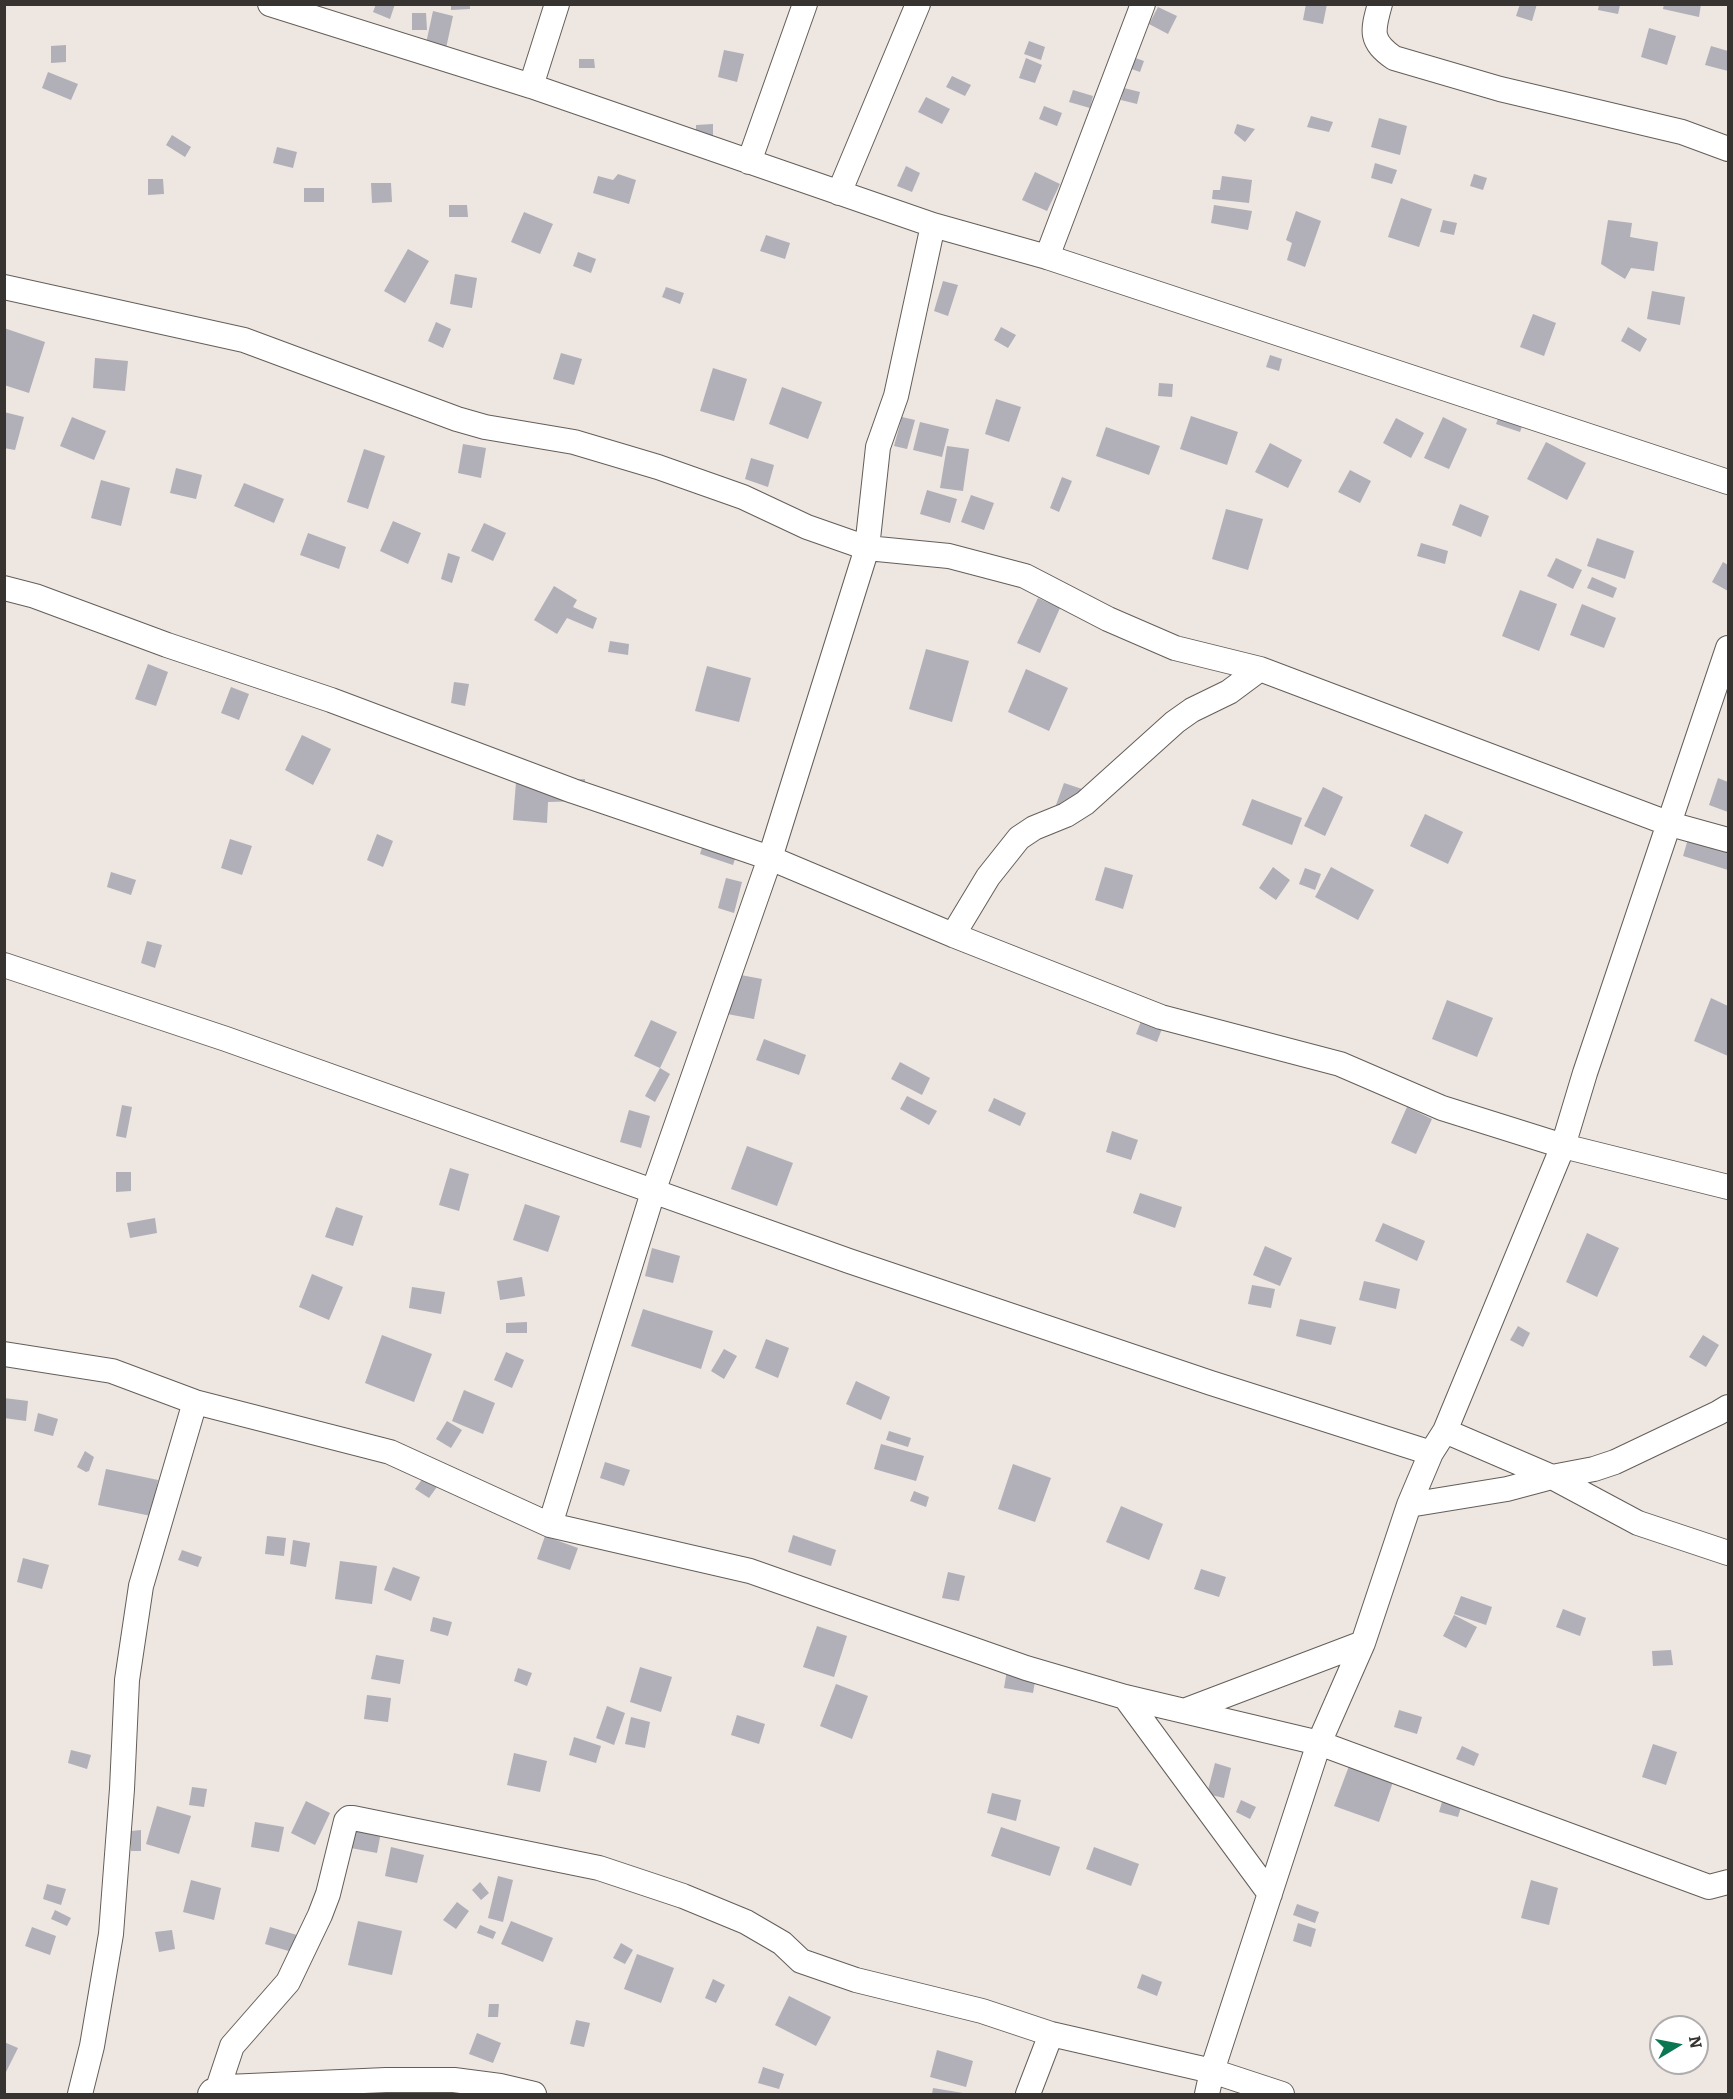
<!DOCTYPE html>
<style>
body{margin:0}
#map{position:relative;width:1733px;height:2099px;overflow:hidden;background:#eee6e1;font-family:Bitter,serif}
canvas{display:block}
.frame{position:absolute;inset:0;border:6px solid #363331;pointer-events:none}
.north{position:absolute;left:1649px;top:2015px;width:60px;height:60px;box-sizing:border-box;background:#fff;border:2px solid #afadad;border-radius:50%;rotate:80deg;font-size:16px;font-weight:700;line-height:24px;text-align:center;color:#363331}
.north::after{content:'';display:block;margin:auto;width:21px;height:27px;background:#0a7752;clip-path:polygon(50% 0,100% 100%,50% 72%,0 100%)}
</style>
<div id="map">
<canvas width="1733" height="2099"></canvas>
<div class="frame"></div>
<div class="north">N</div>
</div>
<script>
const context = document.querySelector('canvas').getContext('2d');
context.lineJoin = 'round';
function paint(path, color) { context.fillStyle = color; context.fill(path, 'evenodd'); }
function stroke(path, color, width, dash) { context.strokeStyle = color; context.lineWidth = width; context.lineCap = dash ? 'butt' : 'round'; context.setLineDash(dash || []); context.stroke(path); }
paint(new Path2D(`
 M376,4H395L390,19L373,12Z
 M451,4H470V9L451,10Z
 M1306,4H1327L1323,24L1303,20Z
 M1520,4H1537L1532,21L1516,16Z
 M1664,4H1701L1699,17L1663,9Z
 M1599,5H1620L1618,14L1598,10Z
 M1158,7L1177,16L1168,34L1149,24Z
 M433,11L453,16L445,53L425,48Z
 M412,13H426L427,30H412Z
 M1649,28L1676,36L1667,65L1641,57Z
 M1029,41L1045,47L1041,60L1024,54Z
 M66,45V62L51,63V46Z
 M1711,46L1728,51V71L1705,65Z
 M724,50L744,54L737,82L718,77Z
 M1130,56L1144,61L1140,72L1126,67Z
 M1026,58L1042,65L1035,83L1019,78Z
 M579,59H594L595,68H579Z
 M48,72L78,84L71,100L42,88Z
 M952,76L971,85L965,96L946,87Z
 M1124,88L1140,92L1137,104L1121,100Z
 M1073,90L1093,96L1090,108L1069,102Z
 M926,97L950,109L942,124L918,112Z
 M1044,106L1062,113L1057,126L1039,119Z
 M1311,116L1333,122L1329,132L1307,127Z
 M1379,118L1407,126L1400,155L1371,147Z
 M713,124V137H696V125Z
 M1237,124L1255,129L1245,142L1234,133Z
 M172,135L191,147L185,157L166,145Z
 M277,147L297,152L293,168L273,163Z
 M1375,163L1397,170L1392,184L1371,178Z
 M906,166L920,173L912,192L897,186Z
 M1035,172L1060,184L1047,211L1022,200Z
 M618,174L636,180L629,204L593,193L598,176L613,180Z
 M1474,174L1487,178L1483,190L1470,186Z
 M1222,176L1252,180L1249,203L1212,199L1213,190H1220Z
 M148,179H163L164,194L148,195Z
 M371,183H391L392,202L372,203Z
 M304,188H324V202H304Z
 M1401,198L1432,209L1419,247L1388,237Z
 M449,205H467L468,217H449Z
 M1214,205L1252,211L1248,230L1211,223Z
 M1296,211L1321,221L1305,267L1287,260L1292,243L1286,240Z
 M524,212L553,224L540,254L511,242Z
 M1443,220L1457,223L1454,235L1440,232Z
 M1608,220L1632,223L1630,237L1658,242L1654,271L1631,268L1625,279L1601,264Z
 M766,235L790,243L785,259L760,251Z
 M408,249L429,261L405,303L384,291Z
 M578,252L596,259L591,273L573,266Z
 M455,274L477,278L472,308L450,304Z
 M943,281L958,285L948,316L934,311Z
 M666,287L684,293L680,304L662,297Z
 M1652,291L1685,297L1680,325L1647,319Z
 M1533,314L1556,323L1544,356L1520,347Z
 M436,322L451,329L443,348L428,341Z
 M1001,327L1016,335L1008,348L994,340Z
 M1628,327L1647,339L1640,352L1621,341Z
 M4,328L45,342L29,393L4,385Z
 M561,353L582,359L574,385L553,379Z
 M1270,355L1282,359L1279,371L1266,367Z
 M95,358L128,361L125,391L93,388Z
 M713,368L747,379L734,421L700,411Z
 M1159,383L1173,384L1172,397L1158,396Z
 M782,387L822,402L808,439L769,424Z
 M996,399L1021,407L1009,442L985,434Z
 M1501,410L1525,418L1520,432L1496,424Z
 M4,412L24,417L15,450L4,448Z
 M1191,416L1238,432L1227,465L1180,449Z
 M72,417L106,431L94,460L60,446Z
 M902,417L915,420L907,449L894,446Z
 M1443,417L1467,429L1449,469L1424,458Z
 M1396,418L1424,433L1411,458L1383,443Z
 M920,422L949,429L942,457L913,450Z
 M1106,427L1160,446L1149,475L1096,456Z
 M1546,442L1586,463L1567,500L1527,479Z
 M1270,443L1302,460L1288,488L1255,472Z
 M463,444L486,448L481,478L458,473Z
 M947,446L969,449L963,491L940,488Z
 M364,449L385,456L368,509L347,502Z
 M751,458L774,465L768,487L745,479Z
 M176,468L202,475L196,499L170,493Z
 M1350,470L1371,481L1360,503L1338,492Z
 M1062,477L1072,481L1059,512L1050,508Z
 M101,480L130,488L121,526L91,518Z
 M244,483L284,499L274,523L234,506Z
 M927,490L957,499L950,523L920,514Z
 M971,495L994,503L984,530L961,522Z
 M1460,504L1489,516L1481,537L1452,525Z
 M1226,509L1263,519L1248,570L1212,559Z
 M393,521L421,533L408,564L380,551Z
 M484,523L506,533L493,561L471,551Z
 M308,533L346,547L339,569L300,555Z
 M1597,538L1634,551L1625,579L1587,566Z
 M1421,543L1448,551L1445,564L1417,556Z
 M448,553L460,557L452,583L441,579Z
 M1556,558L1582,570L1573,589L1547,576Z
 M1723,562L1728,565V591L1712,582Z
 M1592,577L1617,588L1613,598L1587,588Z
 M554,586L577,600L573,607L597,618L593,629L567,618L557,634L534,620Z
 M1520,590L1557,604L1539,651L1502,636Z
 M1038,598L1060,608L1040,653L1017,643Z
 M1582,604L1616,618L1604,648L1570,635Z
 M610,641L629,644L628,655L608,652Z
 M926,649L969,661L952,722L909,709Z
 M148,664L168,672L156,706L135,699Z
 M707,666L751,678L739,722L695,711Z
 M1026,669L1068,688L1049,731L1008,712Z
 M454,682L469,684L465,706L451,703Z
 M231,687L249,694L239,720L221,713Z
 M302,735L331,749L313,785L285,770Z
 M1718,778L1728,782V812L1709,805Z
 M585,779L586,801L548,802L547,823L513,820L516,782Z
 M1064,783L1085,790L1077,812L1056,805Z
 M1323,787L1343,797L1325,836L1304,826Z
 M1252,799L1302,818L1292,845L1242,825Z
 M1425,814L1463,832L1448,864L1410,846Z
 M707,832L740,844L733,865L700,854Z
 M1690,832L1728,844V870L1683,856Z
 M377,834L393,841L383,867L367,860Z
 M230,839L252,846L242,875L221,868Z
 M1105,867L1133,875L1123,909L1095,900Z
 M1273,867L1290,880L1276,900L1259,888Z
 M1331,867L1374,890L1358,920L1315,897Z
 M1305,868L1321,874L1315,890L1299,884Z
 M111,872L136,880L131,895L107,887Z
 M726,878L742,882L734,913L718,908Z
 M147,941L162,945L155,968L141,963Z
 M730,973L762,979L754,1019L722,1013Z
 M1711,998L1728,1006V1056L1694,1041Z
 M1447,1000L1493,1018L1477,1057L1432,1039Z
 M1145,1011L1166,1018L1157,1042L1136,1034Z
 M651,1020L677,1032L660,1068L634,1056Z
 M764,1039L806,1055L799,1075L756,1060Z
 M900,1062L930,1078L922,1095L891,1079Z
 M660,1068L670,1074L655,1102L645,1096Z
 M907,1096L937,1111L929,1125L900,1109Z
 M994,1098L1026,1113L1020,1126L988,1111Z
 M122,1105L132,1107L126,1138L116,1136Z
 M1407,1107L1432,1119L1416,1154L1391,1143Z
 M629,1110L650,1116L641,1148L620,1142Z
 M1112,1131L1138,1140L1131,1160L1106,1152Z
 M747,1146L793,1163L777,1206L731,1189Z
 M450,1168L469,1174L459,1211L439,1205Z
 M116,1172H131V1191L116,1192Z
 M1140,1193L1182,1207L1175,1228L1133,1213Z
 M525,1204L560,1216L548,1252L513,1240Z
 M336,1207L363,1216L353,1246L325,1237Z
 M155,1218L157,1233L130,1238L127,1223Z
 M1383,1223L1425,1241L1417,1261L1375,1241Z
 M1587,1233L1619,1248L1597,1297L1566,1282Z
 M1265,1246L1292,1258L1280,1286L1253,1275Z
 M652,1248L680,1256L673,1283L645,1276Z
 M312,1274L343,1287L329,1320L299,1307Z
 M522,1277L525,1296L500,1300L497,1281Z
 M1364,1281L1400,1289L1396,1309L1359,1300Z
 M1252,1285L1275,1289L1271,1308L1248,1304Z
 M412,1287L445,1292L441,1314L409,1308Z
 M643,1309L713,1331L701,1369L631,1346Z
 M1300,1319L1336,1327L1331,1345L1296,1336Z
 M527,1322V1333H506V1323Z
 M1518,1326L1530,1333L1523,1347L1510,1340Z
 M382,1335L432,1354L414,1402L365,1383Z
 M1703,1335L1719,1345L1706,1367L1689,1357Z
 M766,1339L789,1348L778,1378L755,1368Z
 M724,1349L737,1356L724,1379L711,1371Z
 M506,1352L524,1360L512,1388L494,1380Z
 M856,1381L890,1397L881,1420L846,1404Z
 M464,1390L495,1403L483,1434L452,1421Z
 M4,1398L28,1401L26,1421L4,1418Z
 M38,1413L58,1419L53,1436L34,1431Z
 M447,1421L462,1430L451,1448L436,1439Z
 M889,1431L911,1438L908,1447L886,1440Z
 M881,1444L924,1456L916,1481L874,1469Z
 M85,1451L94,1457L89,1471L86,1472L77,1467Z
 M605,1462L630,1470L624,1486L600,1478Z
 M1013,1464L1051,1478L1035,1522L998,1509Z
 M106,1469L158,1480L151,1516L98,1505Z
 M426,1474L439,1484L429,1498L415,1489Z
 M914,1491L929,1497L926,1507L910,1501Z
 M1121,1506L1163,1524L1149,1560L1106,1542Z
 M793,1535L836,1550L831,1566L788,1552Z
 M267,1536L286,1538L284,1556L265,1554Z
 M545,1536L578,1548L570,1570L537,1559Z
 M293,1540L310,1543L306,1567L290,1564Z
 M182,1550L202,1557L198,1567L178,1560Z
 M23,1558L49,1565L42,1589L17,1582Z
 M340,1561L377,1566L372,1604L335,1599Z
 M393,1567L420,1577L411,1601L384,1590Z
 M1201,1569L1226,1577L1219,1597L1194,1589Z
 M948,1572L965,1576L959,1601L942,1598Z
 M1461,1596L1492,1607L1486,1625L1454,1614Z
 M1563,1609L1586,1618L1580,1636L1556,1627Z
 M1454,1615L1477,1627L1466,1648L1443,1636Z
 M433,1617L452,1622L448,1636L430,1631Z
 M817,1626L847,1636L834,1677L803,1667Z
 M1671,1650L1673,1665L1653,1666L1652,1651Z
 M376,1655L404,1660L400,1684L371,1679Z
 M640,1667L672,1677L661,1712L630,1702Z
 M518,1668L532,1673L527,1686L514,1681Z
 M1007,1670L1036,1676L1033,1693L1004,1688Z
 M836,1684L868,1696L852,1739L820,1726Z
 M367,1695L391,1698L388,1722L364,1719Z
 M607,1706L625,1713L614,1745L596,1738Z
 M1399,1710L1422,1717L1417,1734L1394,1727Z
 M737,1715L765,1724L759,1744L731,1735Z
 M631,1717L650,1722L645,1748L625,1744Z
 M574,1737L601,1746L596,1763L569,1755Z
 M1653,1744L1677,1752L1666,1785L1642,1777Z
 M1462,1746L1479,1754L1474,1766L1456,1759Z
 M71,1750L91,1755L87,1769L68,1763Z
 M514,1753L547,1761L540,1792L507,1785Z
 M1215,1763L1231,1768L1224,1798L1207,1794Z
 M1349,1766L1393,1782L1379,1822L1334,1806Z
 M192,1787L207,1789L204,1807L189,1805Z
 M992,1793L1021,1800L1016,1821L987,1813Z
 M1444,1795L1463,1801L1458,1817L1439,1812Z
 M1241,1800L1256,1807L1250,1819L1236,1812Z
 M306,1801L330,1813L315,1845L291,1833Z
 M157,1806L191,1816L179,1854L146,1844Z
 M255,1822L284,1827L279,1852L251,1847Z
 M356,1822L382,1827L377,1853L351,1848Z
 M1001,1827L1060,1847L1050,1876L991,1856Z
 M141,1830V1851H131V1831Z
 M391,1847L424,1855L417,1883L385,1876Z
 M1094,1847L1139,1864L1131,1886L1086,1869Z
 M498,1876L513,1880L503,1922L488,1918Z
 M191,1880L221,1888L214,1920L183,1912Z
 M1531,1880L1558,1888L1549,1925L1521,1918Z
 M480,1882L489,1893L481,1900L472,1890Z
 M47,1884L66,1889L61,1905L43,1899Z
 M457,1902L469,1911L456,1929L443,1920Z
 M1297,1904L1319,1912L1315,1923L1293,1915Z
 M55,1910L71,1918L67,1926L51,1919Z
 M358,1921L402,1931L392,1975L348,1965Z
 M511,1921L553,1938L543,1962L501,1944Z
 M1298,1923L1316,1929L1311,1947L1293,1941Z
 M480,1925L496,1932L493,1939L477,1933Z
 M32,1927L56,1936L50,1955L25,1946Z
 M270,1927L297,1935L292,1952L265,1944Z
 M172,1930L175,1949L159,1952L155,1932Z
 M621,1943L633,1950L625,1964L613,1958Z
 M637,1954L674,1968L661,2003L624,1989Z
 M1142,1974L1162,1982L1157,1996L1137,1988Z
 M713,1979L725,1985L716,2003L705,1998Z
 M789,1996L831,2017L816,2046L775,2025Z
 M489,2004H499L498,2017H488Z
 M576,2020L590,2023L584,2047L570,2044Z
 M477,2033L501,2043L493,2063L469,2054Z
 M4,2042L18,2048L4,2076Z
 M937,2050L973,2061L966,2087L930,2077Z
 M763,2067L784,2074L779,2089L758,2083Z
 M933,2088L963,2093V2094H932Z`), '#b1afb7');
const street = new Path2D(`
 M270,4L531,86L933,225L1047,257L1728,482
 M1380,4C1372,32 1370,41 1394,58L1500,89L1682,132L1728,149
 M531,86L557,4
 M749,162L805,4
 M839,193L918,4
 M1047,257L1143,4
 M4,287L244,340L457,419L485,427L574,442L658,467L743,497L807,527L867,548L949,556L1025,576L1108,619L1175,648L1260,669L1670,824L1728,840
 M4,588L35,596L167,645L331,700L573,791L770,858L953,935L1161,1017L1340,1064L1442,1108L1563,1146L1728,1187
 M953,935L988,877L1019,838L1034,828L1066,815L1085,803L1175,722L1192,710L1229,692L1260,669
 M4,965L226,1039L849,1261L1211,1383L1431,1453
 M4,1354L112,1371L195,1402L390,1452L550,1525L750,1571L1026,1668L1125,1697L1319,1743L1709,1887L1728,1882
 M1445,1431L1552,1477L1638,1523L1728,1553
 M1409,1505L1507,1489L1552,1477L1594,1469L1615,1462L1718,1413L1728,1407
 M550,1525L653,1192L770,858L867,548L878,447L896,396L933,225
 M1125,1697L1270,1894
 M1184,1711L1363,1643
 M218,2088L232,2046L288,1982L320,1915L328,1894L346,1821L349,1818H353L599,1868L683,1896L746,1922L782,1943L801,1961L856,1980L982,2011L1051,2034L1212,2071L1282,2094
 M80,2094L92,2046L111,1934L122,1789L127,1680L141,1586L195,1402
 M210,2094L212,2091L227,2087L386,2080H454L500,2086L534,2094
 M1028,2094L1051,2034
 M1207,2094L1212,2071L1319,1743L1363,1643L1409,1505L1431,1453L1445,1431L1563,1146L1585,1073L1728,648`);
stroke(street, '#645e59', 26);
stroke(street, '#fff', 24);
</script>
